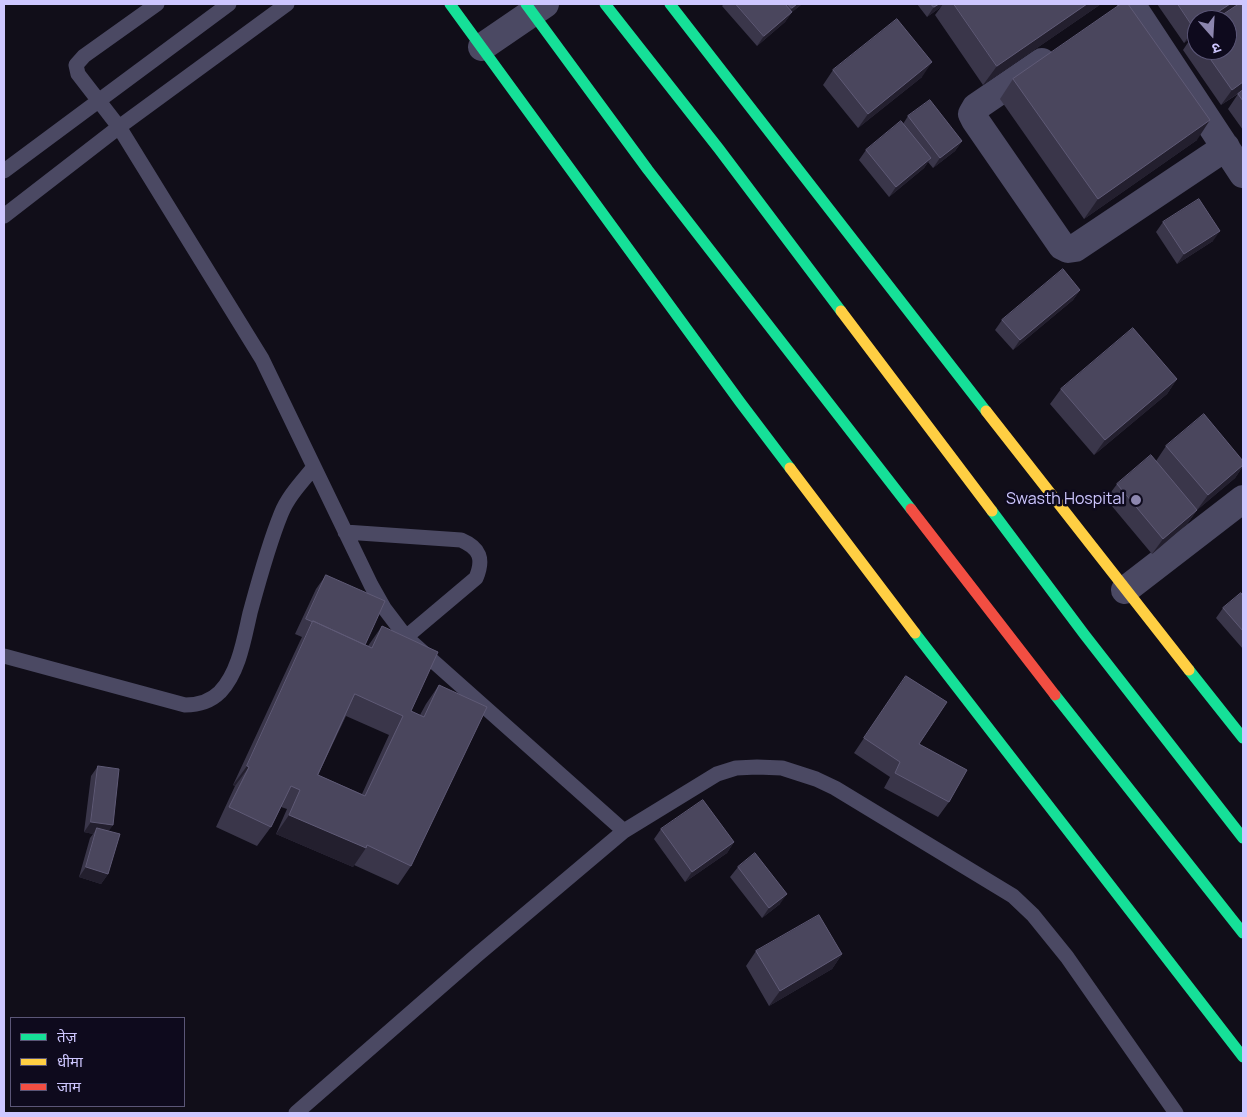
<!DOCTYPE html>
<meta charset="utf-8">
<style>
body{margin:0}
#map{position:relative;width:1247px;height:1117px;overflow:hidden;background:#110e19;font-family:Manrope,"Noto Sans Devanagari",sans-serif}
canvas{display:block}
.frame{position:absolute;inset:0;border:5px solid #cec7ff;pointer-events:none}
.legend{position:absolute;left:10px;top:1017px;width:175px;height:90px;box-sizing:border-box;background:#0e0a1d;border:1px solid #5b5677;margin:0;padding:6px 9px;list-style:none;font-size:15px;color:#cec7ff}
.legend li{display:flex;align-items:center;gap:10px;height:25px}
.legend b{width:25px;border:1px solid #5b5677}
.north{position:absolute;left:1187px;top:10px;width:50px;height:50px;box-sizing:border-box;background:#0e0a1d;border:1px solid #5b5677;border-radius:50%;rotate:161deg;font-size:14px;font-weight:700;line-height:20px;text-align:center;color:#cec7ff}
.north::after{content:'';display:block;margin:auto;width:18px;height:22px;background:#8c86ae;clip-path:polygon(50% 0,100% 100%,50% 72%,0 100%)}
</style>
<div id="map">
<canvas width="1247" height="1117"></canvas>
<div class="frame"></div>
<ul class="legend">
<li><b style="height:6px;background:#16e098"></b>तेज़</li>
<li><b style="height:6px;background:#ffcf43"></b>धीमा</li>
<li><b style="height:6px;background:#f24e42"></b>जाम</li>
</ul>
<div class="north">उ</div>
</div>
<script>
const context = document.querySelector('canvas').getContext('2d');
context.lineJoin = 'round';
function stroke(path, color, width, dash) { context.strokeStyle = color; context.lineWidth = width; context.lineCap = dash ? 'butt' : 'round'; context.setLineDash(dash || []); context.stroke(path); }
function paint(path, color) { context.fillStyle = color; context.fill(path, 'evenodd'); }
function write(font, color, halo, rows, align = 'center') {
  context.font = font + ' Manrope,sans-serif'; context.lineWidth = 5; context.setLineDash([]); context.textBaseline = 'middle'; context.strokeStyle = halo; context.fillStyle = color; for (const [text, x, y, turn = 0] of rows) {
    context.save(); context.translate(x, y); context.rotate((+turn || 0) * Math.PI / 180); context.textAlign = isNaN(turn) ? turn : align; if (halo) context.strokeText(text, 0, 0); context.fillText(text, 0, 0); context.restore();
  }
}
stroke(new Path2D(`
 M157,4L84,56L76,65L78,74L119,127L262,359L371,585L384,608L406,637L624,831
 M4,171L229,4
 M4,216L119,127L287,4
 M345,532L461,540C480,548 484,559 476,578L406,637
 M4,656L185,705C198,705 210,702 220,692C239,672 244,639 250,613C259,580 268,546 281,514C288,496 302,482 314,467
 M296,1113L477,955L624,831L717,774L736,768L757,767L782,768L816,779L835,788L1013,896L1033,915L1067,957L1176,1113`), '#4b4963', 15);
stroke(new Path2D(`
 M1131,4L1243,174
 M482,47L545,4
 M1042,62L976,107L972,114L975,120L1062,246L1068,249L1075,248L1226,147
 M1125,590L1243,499`), '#4b4963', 28);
stroke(new Path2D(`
 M450,4L740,402L790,468
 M526,4L648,170L911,509
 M605,4L719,149L841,311
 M670,4L986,411
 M992,511L1084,634L1243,838
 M915,633L1243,1057
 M1189,670L1243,738
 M1055,695L1243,933`), '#16e098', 11);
stroke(new Path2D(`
 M841,311L992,511
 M986,411L1189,670
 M790,468L915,633`), '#ffcf43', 11);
stroke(new Path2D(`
 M911,509L1055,695`), '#f24e42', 11);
paint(new Path2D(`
 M724,4H802L792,12L785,22L757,46L722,6Z
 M917,4H1101L983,85L935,15L941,7L927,17Z
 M1157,4H1243V130L1228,109L1238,94L1221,105L1183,50L1191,38L1184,43ZM1197,20L1227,50H1197Z
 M833,70L922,77L858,128L823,85Z
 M1013,79L1197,140L1084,219L1000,99Z
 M908,116L962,141L955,151L933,168L928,162L924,168L889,197L859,160L866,150L903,124Z
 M1163,222L1213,241L1177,264L1156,232Z
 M1080,290L1073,300L1013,350L995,330L1002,320Z
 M1177,379L1167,394L1094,455L1050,404L1061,389Z
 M1166,446L1243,461V466L1235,478L1197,510L1187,524L1152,554L1106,499L1117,484L1156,461Z
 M326,575L365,645L368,646L382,626L411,711L420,715L426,704L439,685L411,866L398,885L354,865L353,867L276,834L287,809L281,807L271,827L257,846L216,827L235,786L233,785L300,641L302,637L295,634L316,589ZM346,716L389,735L362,794L318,775Z
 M1243,593V649L1216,618L1223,608Z
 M896,690L919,744L949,802L938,817L884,788L890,777L854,753Z
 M98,766L113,825L108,831V874L101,884L79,877L90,838L93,834L84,832L91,776Z
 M661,829L734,842L727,853L685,882L654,839Z
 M738,867L780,904L762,918L730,877Z
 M756,951L842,954L832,969L769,1006L746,966Z`), '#3a364a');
paint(new Path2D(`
 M797,4H802L785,18L792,8Z
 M939,4H943L941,7L927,17L934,7Z
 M1087,4H1101L983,85L997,66Z
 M1230,4H1242L1218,20H1206Z
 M792,12L785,22L757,46L764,36Z
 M1197,26V34L1193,35L1191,38L1184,43L1194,28Z
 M932,62L922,77L858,128L868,114Z
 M1243,82V90L1221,105L1232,90Z
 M1210,120L1197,140L1084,219L1098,199Z
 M962,141L955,151L933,168L940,158Z
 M931,158L924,168L889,197L896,187Z
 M1220,231L1213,241L1177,264L1184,254Z
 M1080,290L1073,300L1013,350L1020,340Z
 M1177,379L1167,394L1094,455L1105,440Z
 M1243,465V466L1235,478L1197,510L1208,495Z
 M1197,510L1187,524L1152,554L1163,539Z
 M247,766L249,767L235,786L233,785Z
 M289,815L366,848L353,867L276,834Z
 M91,822L113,825L106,835L97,828L93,834L84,832Z
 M734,842L727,853L685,882L692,872Z
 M86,867L108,874L101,884L79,877Z
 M787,894L780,904L762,918L769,908Z
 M842,954L832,969L769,1006L780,991Z`), '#231f2e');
const building = new Path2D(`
 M736,4H785L792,12L764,36Z
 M788,4H797L792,8Z
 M931,4H939L934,7Z
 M954,4H1087L997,66Z
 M1121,4H1128L1210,120L1098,199L1013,79Z
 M1178,4H1230L1206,20H1197V26L1194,28Z
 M1239,4H1243V82L1232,90L1204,50H1227V20H1215Z
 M897,19L932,62L868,114L833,70Z
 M1197,33V41L1193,35Z
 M1243,90V101L1238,94Z
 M930,100L962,141L940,158L908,116Z
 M901,121L931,158L896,187L866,150Z
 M1199,199L1220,231L1184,254L1163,222Z
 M1063,269L1080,290L1020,340L1002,320Z
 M1133,328L1177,379L1105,440L1061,389Z
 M1204,414L1243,461V465L1208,495L1166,446Z
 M1151,455L1197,510L1163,539L1117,484Z
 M326,575L385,601L365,645L313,621V622L306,619Z
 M1241,593L1243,596V631L1223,608Z
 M313,621L372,648L382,626L438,652L411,711L424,717L439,685L487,707L411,866L367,845L366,848L289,815L300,790L291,786L271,827L229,807L249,767L247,766ZM355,694L403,716L365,796L318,775Z
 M906,676L947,702L919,744L967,770L949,802L895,773L900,762L864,738Z
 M98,766L119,769L113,825L91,822Z
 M703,800L734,842L692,872L661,829Z
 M97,828L120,834L108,874L86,867Z
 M755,853L787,894L769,908L738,867Z
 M819,915L842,954L780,991L756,951Z`);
paint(building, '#4a465d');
stroke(building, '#5f5a76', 1);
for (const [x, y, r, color] of [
 [1136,500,6,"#8c86ae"]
]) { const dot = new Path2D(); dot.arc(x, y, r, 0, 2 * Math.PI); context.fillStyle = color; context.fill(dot); stroke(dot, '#0e0a1d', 2); }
write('16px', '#cec7ff', '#0e0a1d', [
 ["Swasth Hospital",1125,500]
], 'right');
</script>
